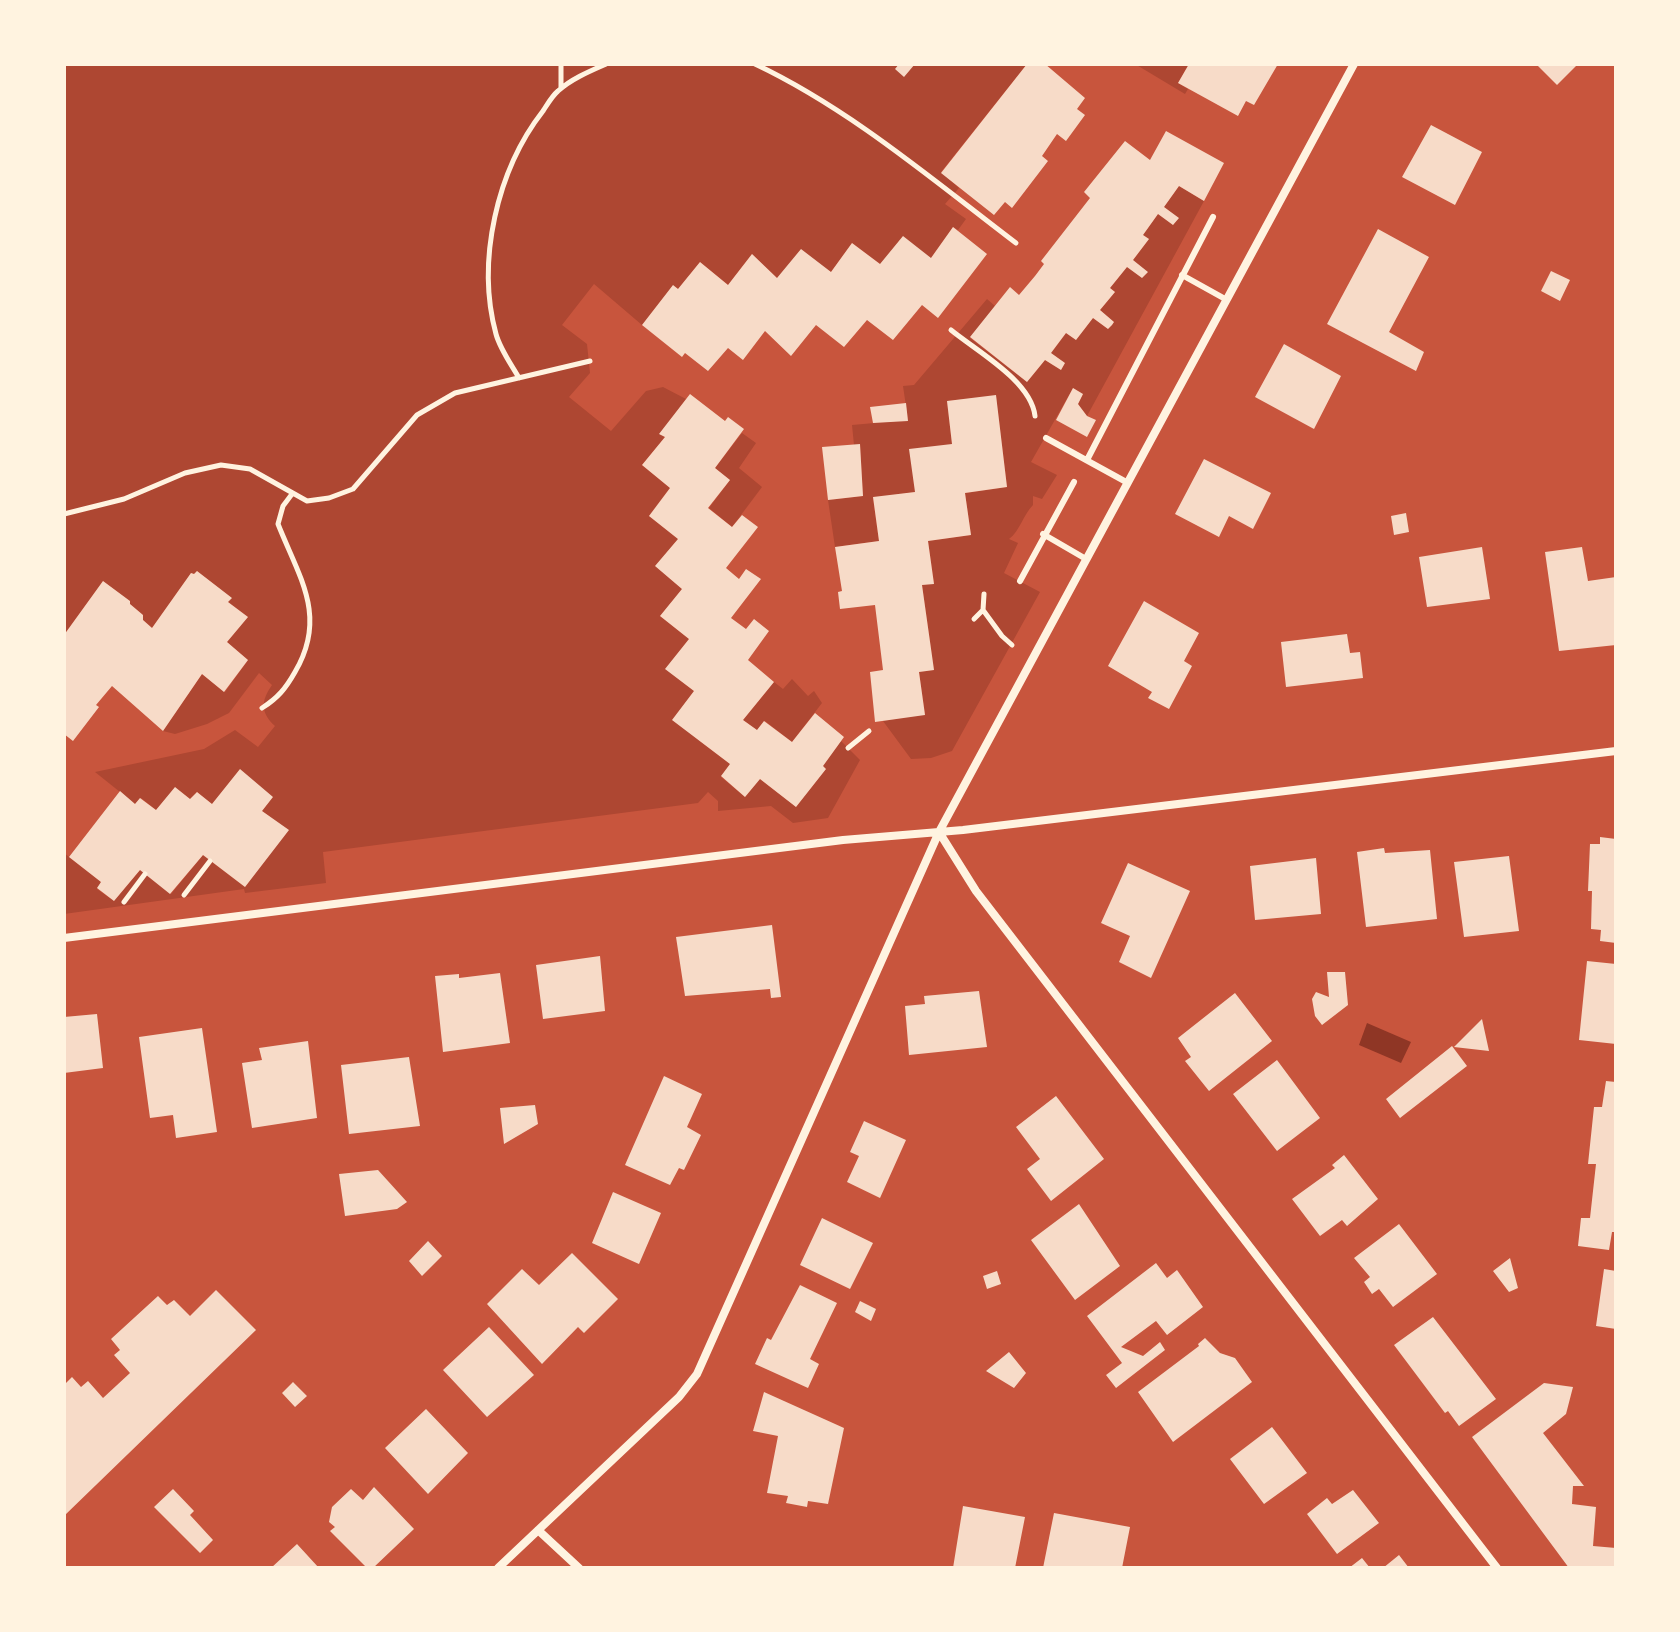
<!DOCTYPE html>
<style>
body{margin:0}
#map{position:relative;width:1680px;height:1632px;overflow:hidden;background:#c8553d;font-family:"Roboto Condensed",sans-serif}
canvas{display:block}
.frame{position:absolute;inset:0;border:66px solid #fff3e0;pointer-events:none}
</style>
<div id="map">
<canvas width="1680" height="1632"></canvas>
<div class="frame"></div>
</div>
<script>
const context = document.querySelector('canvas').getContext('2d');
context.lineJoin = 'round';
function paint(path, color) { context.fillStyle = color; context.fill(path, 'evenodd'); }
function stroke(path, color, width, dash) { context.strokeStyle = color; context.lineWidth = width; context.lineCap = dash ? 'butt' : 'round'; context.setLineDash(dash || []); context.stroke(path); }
paint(new Path2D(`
 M64,64H1027L941,172L959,188L945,204L966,219L958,230L953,227L931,258L880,264L852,243L831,272L777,278L752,254L728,285L700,262L678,289L673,286L642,325L594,284L562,325L587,344L590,373L569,397L611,431L646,391L663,387L686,399L660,434L665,437L642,465L670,488L649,516L678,539L656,566L682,589L660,616L689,639L666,669L694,691L673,720L730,764L721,777L745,797L760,779L796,807L826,769L823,766L841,741L860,760L828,818L793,823L771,806L718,811V801L708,792L698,803L323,852L326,883L245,893L244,889L64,914V853L101,882L97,889L114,901L140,870L171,894L203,855L245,887L288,830L262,811L272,797L240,770L212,804L197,792L190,799L175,788L156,810L141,798L135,804L95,772L204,749L235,730L258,747L275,726C260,712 261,701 272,685L259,673L229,713L207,724L175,734L163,731L202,674L225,692L248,660L227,642L248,617L228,602L231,598L197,571L194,574L191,573L152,628L143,620V615L130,604L129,601L103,581L64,635Z
 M1135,64H1189L1178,83L1188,89L1185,94Z
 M1179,186L1204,201L1087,416L1078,404L1083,394L1073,388L1031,462L1057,475L1042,499L1033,496V505C1023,515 1020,531 1009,539L1018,543L1004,573L1040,592L952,751L931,758L911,759L883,721L925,714L919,672L934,670L922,585L934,583L928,541L971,535L965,493L1007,487L996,396L947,401L952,444L915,492L873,498L879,541L835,547L828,500L863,496L860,445H854L852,425L908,420L903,386L914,385L987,299L995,306L970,338L1027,382L1045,360L1061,370L1065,363L1051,353L1066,333L1076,340L1093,318L1108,329L1114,322L1100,310L1115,292L1110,288L1127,267L1141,277L1133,260L1149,239L1143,235L1158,214L1173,225L1178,218L1164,207Z
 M742,433L756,443L739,468L762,487L732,527L709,508L730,480L715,468Z
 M792,679L808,696L814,691L822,703L792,742L765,721L757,730L743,720L774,682L783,689Z`), '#ae4732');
paint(new Path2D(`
 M1367,1023L1411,1042L1401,1063L1359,1045Z`), '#8f3625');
paint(new Path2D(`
 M899,64H915L904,77L895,69Z
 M1027,64H1045L1085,98L1077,109L1085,115L1066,141L1057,134L1042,156L1048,161L1012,208L1005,202L994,215L941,173Z
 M1189,64H1278L1254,105L1246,101L1238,116L1178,83Z
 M1536,64H1578L1557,85Z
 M1431,125L1482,152L1455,205L1402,177Z
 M1166,131L1224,163L1204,201L1179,186L1164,207L1179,218L1173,225L1158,214L1143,235L1149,239L1133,260L1148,272L1142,278L1127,267L1110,288L1115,292L1100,310L1114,322L1112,325L1108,329L1093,318L1076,340L1066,333L1051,353L1065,363L1061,370L1045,360L1027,382L970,337L1010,287L1019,295L1035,276L1044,264L1041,261L1090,198L1084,192L1125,141L1150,160Z
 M953,227L987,254L938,318L922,305L893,340L867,320L844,347L816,325L791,356L765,331L743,360L728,348L708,371L685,353L682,357L642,325L673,285L678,289L700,262L728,285L752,254L777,278L801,249L831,272L852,243L880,264L903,236L931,258Z
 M1378,229L1429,257L1389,332L1424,352L1416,371L1327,324Z
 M1551,271L1570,280L1560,301L1541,291Z
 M1284,344L1341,376L1314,429L1255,397Z
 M1073,388L1083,394L1078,404L1087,416L1096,420L1087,437L1056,420Z
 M690,394L725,421L728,417L744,429L715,468L730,480L708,508L732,527L742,515L758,527L726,568L739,579L746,569L761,579L731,618L746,629L754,619L769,631L748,660L774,682L743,720L757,730L764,721L792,742L815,713L844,737L823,766L826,769L796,807L760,779L745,797L721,776L730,764L672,720L694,691L665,669L689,639L660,616L682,589L655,566L678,539L649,516L670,488L642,465L665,437L659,434Z
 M996,395L1007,487L965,493L971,535L928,541L934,584L922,585L934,670L919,672L925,715L875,722L870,672L883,670L875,605L840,609L838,592L842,591L835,547L879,541L873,497L915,492L909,449L952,444L947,401Z
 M906,403L908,421L873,423L870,407Z
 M860,444L863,496L828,500L822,447Z
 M1204,459L1271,493L1253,529L1229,516L1219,537L1175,514Z
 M1406,513L1409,532L1394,535L1391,516Z
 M1482,547L1490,599L1427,607L1419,557Z
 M1582,547L1588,581L1616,577V645L1559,651L1545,552Z
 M197,571L232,598L228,602L248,617L227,642L248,660L224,692L202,674L163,731L112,686L96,705L99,707L73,741L64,734V635L103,581L130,601V604L143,615V620L152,628L191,573L194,574Z
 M1144,601L1199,633L1184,661L1192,666L1169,709L1148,698L1152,692L1108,666Z
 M1347,634L1350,653L1360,652L1363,678L1286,687L1281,642Z
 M240,769L273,797L262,811L289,830L245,887L203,855L170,894L140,870L114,901L97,888L101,882L69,857L120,791L135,804L140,798L156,810L175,787L190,799L197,792L212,804Z
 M1600,837L1616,839V943L1600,941L1601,930L1591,929L1592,891H1588L1590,844H1600Z
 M1384,848L1385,853L1430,850L1437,919L1366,927L1357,852Z
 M1509,856L1519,931L1464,937L1454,862Z
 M1316,858L1321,914L1255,920L1250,866Z
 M1128,863L1190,891L1151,978L1119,962L1130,936L1101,923Z
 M772,925L781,997L771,998L770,989L685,996L676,937Z
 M600,956L605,1011L543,1019L536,965Z
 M1587,961L1616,964V1044L1579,1040Z
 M1327,972H1345L1348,1005L1322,1025L1315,1016L1312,999L1316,992L1329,997Z
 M500,973L510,1043L443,1052L435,976L459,974V978Z
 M979,991L987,1047L909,1055L905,1006L925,1004L924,996Z
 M1235,993L1272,1041L1209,1091L1185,1061L1191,1057L1178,1038Z
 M97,1014L103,1068L64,1073V1017Z
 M1482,1019L1489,1051L1454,1047Z
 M202,1028L217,1132L176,1138L173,1115L150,1118L139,1037Z
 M308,1041L317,1118L252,1128L242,1063L262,1060L259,1048Z
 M1452,1046L1467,1066L1400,1118L1386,1099Z
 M409,1057L420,1126L349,1134L341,1065Z
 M1277,1060L1320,1118L1277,1151L1233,1094Z
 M664,1076L702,1094L687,1127L701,1135L684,1170L679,1168L670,1185L625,1165Z
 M1606,1081L1616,1082V1232H1612L1609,1250L1578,1246L1581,1218H1590L1596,1164H1588L1594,1107H1602Z
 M1056,1096L1104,1159L1051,1201L1027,1169L1040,1159L1016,1127Z
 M535,1105L538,1124L504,1144L500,1108Z
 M864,1121L906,1140L880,1198L847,1182L859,1156L850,1152Z
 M1344,1155L1378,1199L1347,1226L1342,1220L1320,1236L1292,1199L1335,1168L1332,1165Z
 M378,1170L407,1202L397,1209L345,1216L339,1174Z
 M613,1192L661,1213L639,1264L592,1243Z
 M1079,1204L1120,1266L1075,1300L1031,1240Z
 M822,1218L873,1243L850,1289L800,1265Z
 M1399,1224L1437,1274L1393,1307L1379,1289L1372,1294L1364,1282L1370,1277L1354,1258Z
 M428,1241L442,1256L422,1276L409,1261Z
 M572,1253L618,1299L584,1333L578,1327L542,1364L487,1304L522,1269L539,1285Z
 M1510,1258L1518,1288L1509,1292L1493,1271Z
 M1156,1263L1167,1278L1177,1270L1203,1307L1167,1335L1156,1321L1121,1347L1143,1356L1160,1342L1165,1350L1116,1388L1106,1375L1122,1363L1087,1316Z
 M1604,1269L1616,1271V1329L1596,1326Z
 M997,1271L1001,1284L987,1289L983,1276Z
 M800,1285L837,1303L810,1359L819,1364L808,1388L755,1364L767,1338L771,1340Z
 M216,1290L256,1330L64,1516V1385L72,1377L81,1387L88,1381L103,1398L130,1373L114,1355L120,1350L111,1339L158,1296L167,1305L174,1300L190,1316Z
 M860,1301L876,1309L871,1321L855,1312Z
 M1433,1317L1496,1399L1459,1426L1448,1411L1445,1413L1394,1345Z
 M489,1327L534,1375L487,1417L443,1370Z
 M1205,1338L1220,1353L1235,1358L1252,1382L1173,1442L1138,1392L1199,1346L1198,1344Z
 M1009,1352L1026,1373L1014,1388L986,1371Z
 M293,1382L307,1396L295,1407L282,1393Z
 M1544,1383L1573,1387L1566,1414L1543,1433L1584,1486H1573L1572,1504L1596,1507L1593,1546L1616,1548V1568H1569L1472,1437Z
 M764,1392L844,1428L828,1504L808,1501L807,1507L786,1503L788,1496L767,1493L778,1436L753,1431Z
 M426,1409L468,1453L428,1494L385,1448Z
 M1272,1427L1307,1473L1264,1504L1230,1459Z
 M374,1487L414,1529L373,1568H367L330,1531L335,1527L329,1522L332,1507L351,1489L363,1500Z
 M173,1489L194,1511L190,1515L213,1540L200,1553L154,1507Z
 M1353,1490L1379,1523L1337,1554L1307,1514L1327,1498L1332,1504Z
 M963,1506L1025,1517L1015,1568H953Z
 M1054,1513L1130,1527L1122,1568H1043Z
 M297,1544L319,1568H271Z
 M1399,1555L1409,1568H1383Z
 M1362,1558L1370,1568H1349Z`), '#f7dbc8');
stroke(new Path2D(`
 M561,64V88
 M755,64C850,109 933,180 1016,243
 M951,330C978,352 1031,381 1035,416
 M519,378C511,364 500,349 496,334C476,261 497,170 543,111C547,105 552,96 558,91C571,79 590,71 606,64
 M64,514L124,499L185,473L221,465L250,469L307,501L329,498L353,489L417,415L455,393L590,361
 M983,610L1002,636L1012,645
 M974,619L983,610L984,594
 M262,708C278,698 286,688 295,672C328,616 299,577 278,524L283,506L292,494
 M848,748L869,731
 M184,895L210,861
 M124,902L145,874`), '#fff3e0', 5);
stroke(new Path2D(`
 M1182,275L1227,300
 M1046,438L1128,483
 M1087,460L1213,217
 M1043,534L1086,559
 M1020,581L1074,482`), '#fff3e0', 6);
stroke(new Path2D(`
 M939,832L976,891L1497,1568
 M64,938L843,840L963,830L1616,751
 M538,1530L579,1568
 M498,1568L679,1397L697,1374L939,832L1354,64`), '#fff3e0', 8);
</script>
